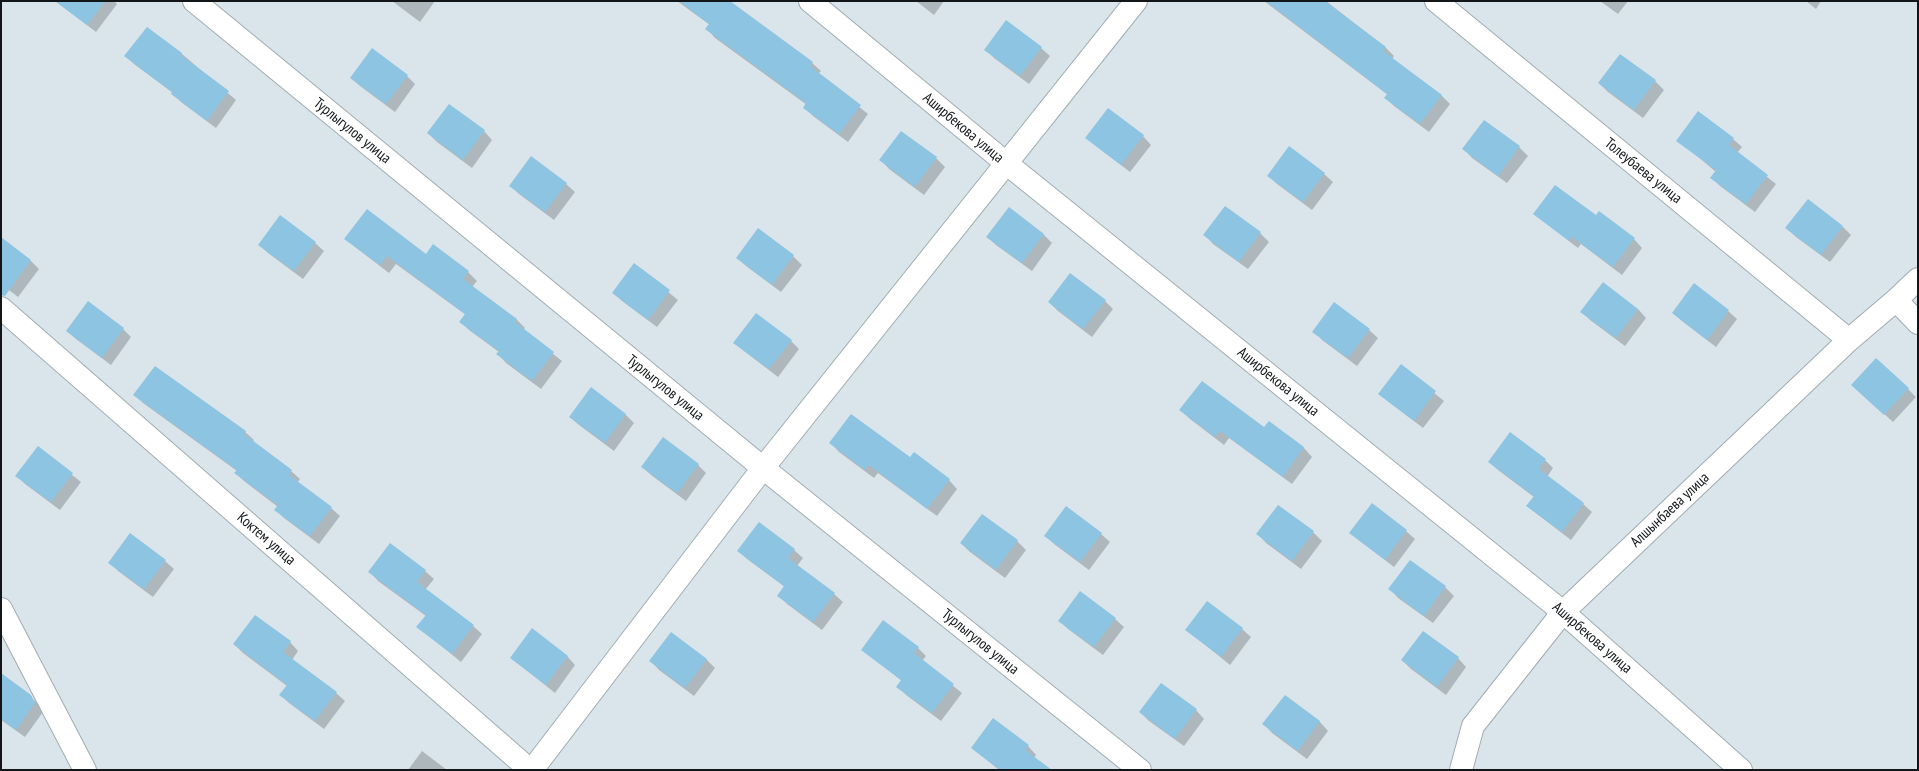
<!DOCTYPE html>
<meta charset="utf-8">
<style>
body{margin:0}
#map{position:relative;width:1919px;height:771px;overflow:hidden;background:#dae5eb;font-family:"PT Sans Narrow",sans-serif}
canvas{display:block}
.frame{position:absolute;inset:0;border:2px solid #121618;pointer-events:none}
</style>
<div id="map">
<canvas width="1919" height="771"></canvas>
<div class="frame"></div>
</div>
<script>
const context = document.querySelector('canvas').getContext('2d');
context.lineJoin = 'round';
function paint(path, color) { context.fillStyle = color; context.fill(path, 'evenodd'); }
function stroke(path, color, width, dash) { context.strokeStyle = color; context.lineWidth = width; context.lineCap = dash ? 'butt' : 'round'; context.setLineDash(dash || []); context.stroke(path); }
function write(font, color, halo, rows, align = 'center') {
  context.font = font + ' "PT Sans Narrow",sans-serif'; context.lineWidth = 5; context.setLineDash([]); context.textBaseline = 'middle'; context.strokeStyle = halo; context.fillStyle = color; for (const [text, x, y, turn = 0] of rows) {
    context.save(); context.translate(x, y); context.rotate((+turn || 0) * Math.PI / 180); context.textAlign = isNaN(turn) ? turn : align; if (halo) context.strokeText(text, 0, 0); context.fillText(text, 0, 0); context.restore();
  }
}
paint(new Path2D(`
 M55,1H114L117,4L96,32Z
 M392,1H435L420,22Z
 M677,1H728L812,63L821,71L818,74L868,114L848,142L813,116L805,108L807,105L715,38L707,29L710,25Z
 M916,1H944L934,15Z
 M1264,1H1326L1386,48L1394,56L1392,59L1442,96L1450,104L1429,132L1394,106L1386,98L1388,95Z
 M1600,1H1628L1618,14Z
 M1806,1H1821L1816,9Z
 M147,28L182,54L236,100L216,128L181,102L173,93L134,64L126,56Z
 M1041,48L1050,56L1029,84L994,58L986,49Z
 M1620,56L1655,81L1664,90L1643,118L1608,92L1599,83Z
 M407,76L415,84L395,112L360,86L351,78Z
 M1485,121L1519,147L1528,156L1507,183L1472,158L1464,149Z
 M484,131L492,140L472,168L437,142L428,133Z
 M902,133L936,158L945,167L924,195L889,169L881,160Z
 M1143,136L1151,145L1130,172L1096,146L1087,138Z
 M1733,139L1742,147L1737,153L1776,184L1755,212L1720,186L1712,178L1716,172L1678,140Z
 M1324,174L1333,182L1312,210L1277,184L1269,176Z
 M566,184L575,192L554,220L519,194L511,186Z
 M1226,207L1260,233L1269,242L1248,269L1213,244L1205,235Z
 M1009,209L1044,235L1052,243L1032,271L996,245L988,237Z
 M1534,214L1596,217L1634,239L1642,248L1622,275L1581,244L1578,248Z
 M1843,227L1851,235L1830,262L1796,237L1787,228Z
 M759,230L793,256L802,265L781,292L746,266L738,258Z
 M346,239L427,255L468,272L477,281L472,287L517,320L525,328L523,330L562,361L541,389L506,363L498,354L499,352L469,330L461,322L466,315L396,264L389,273L355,247Z
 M315,243L324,251L303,279L268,253L259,245Z
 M30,260L39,269L18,297L1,284Z
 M635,265L678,300L657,327L622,301L614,293Z
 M1694,285L1728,311L1737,319L1716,347L1682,321L1673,313Z
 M1105,301L1113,309L1092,337L1058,311L1049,302Z
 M1638,309L1646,318L1625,346L1590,320L1582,311Z
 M123,329L131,337L111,365L76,339L67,331Z
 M1369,330L1378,338L1357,366L1322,340L1314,331Z
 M791,341L799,349L778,377L744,351L735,342Z
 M1401,366L1444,401L1423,428L1389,402L1380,394Z
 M591,389L626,415L634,423L614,451L579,425L570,417Z
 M1908,389L1916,397L1893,422L1861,393Z
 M135,395L245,432L254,440L252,442L291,471L300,479L297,483L331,508L340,516L319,544L284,518L276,510L278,507L244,481L236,473L237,471L143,403Z
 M1181,410L1264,429L1269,422L1304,448L1312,457L1292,484L1229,438L1224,445L1190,419Z
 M831,443L910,459L949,480L957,489L937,516L878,473L874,478L839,452Z
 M38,448L81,482L60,510L25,484L17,476Z
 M1545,460L1553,468L1547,477L1583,504L1592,512L1571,540L1537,514L1528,506L1534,497L1498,470L1489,462Z
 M698,465L706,473L686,501L651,475L643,467Z
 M1372,505L1406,531L1415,539L1394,567L1360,541L1351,533Z
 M1279,506L1313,532L1322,541L1301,569L1266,543L1258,534Z
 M982,516L1017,541L1026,550L1005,578L970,552L961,543Z
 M1101,534L1110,542L1089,570L1054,544L1046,536Z
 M794,550L803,558L797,566L834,594L843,602L822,630L787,604L779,595L785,587L747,559L739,551Z
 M165,561L174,569L153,597L118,571L110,562Z
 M1411,561L1445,587L1454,596L1433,623L1398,598L1390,589Z
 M425,571L434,579L425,590L473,626L482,634L461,662L418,627L426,616L378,581L370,572Z
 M1115,619L1124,627L1103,655L1068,629L1060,621Z
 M1242,629L1251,637L1230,665L1187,630Z
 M290,642L298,651L292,660L336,693L345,701L324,729L289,703L281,695L287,686L243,653L234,644Z
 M918,648L926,656L922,661L962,693L941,721L906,695L898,686L902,681L862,649Z
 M567,656L575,665L555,693L511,658Z
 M1458,658L1466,667L1446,695L1411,669L1402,660Z
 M706,659L715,668L694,696L659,670L651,661Z
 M1,676L30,696L39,705L43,712L25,737L1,720Z
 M1285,696L1320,722L1328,731L1307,759L1272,733L1264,724Z
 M1196,710L1204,719L1184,746L1149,721L1140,712Z
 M1028,746L1036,755L1034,758L1050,770H999L972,748Z
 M422,751L447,770H408Z`), '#0003');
paint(new Path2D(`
 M55,1H105L87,25Z
 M679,1H730L813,62L810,66L861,105L839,134L803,108L806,103L705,29L709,24Z
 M1266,1H1325L1386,47L1383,51L1442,95L1420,124L1384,98L1387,94Z
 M1006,20L1042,47L1020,76L984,50Z
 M147,27L182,53L181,55L229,91L207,121L171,94L172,92L124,56Z
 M372,48L408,75L386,104L350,78Z
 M1620,54L1656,80L1634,110L1598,83Z
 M449,104L485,130L463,160L427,133Z
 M1108,108L1144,135L1121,165L1085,138Z
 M1698,111L1734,138L1729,145L1768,175L1746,204L1710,178L1716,170L1676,141Z
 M1484,120L1520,146L1498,176L1462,149Z
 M901,131L937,157L915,187L879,160Z
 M1289,146L1325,173L1303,202L1267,176Z
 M531,156L567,183L545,212L509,186Z
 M1555,185L1596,215L1599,211L1635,238L1613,267L1572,237L1569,241L1533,214Z
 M1808,199L1843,226L1821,255L1785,228Z
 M1225,206L1261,232L1239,262L1203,235Z
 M1009,207L1044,234L1022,263L986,237Z
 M367,209L426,254L433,244L469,271L463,279L517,319L515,322L554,352L532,381L496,354L499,351L459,322L465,314L387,256L380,265L344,239Z
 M280,215L316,242L294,271L258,245Z
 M758,228L794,255L772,285L736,258Z
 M1,237L31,260L5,296L1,295Z
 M634,263L670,290L648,320L612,293Z
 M1070,273L1106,300L1083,329L1048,302Z
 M1603,282L1638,309L1616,338L1580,312Z
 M1694,283L1729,310L1707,340L1672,313Z
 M88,301L124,328L102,358L66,331Z
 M1334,302L1370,329L1348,358L1312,332Z
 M756,313L792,340L769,369L733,343Z
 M1876,358L1909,388L1884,415L1851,385Z
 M1401,364L1436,391L1414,421L1378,394Z
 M155,366L246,431L244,434L292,470L289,475L332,507L310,536L274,510L278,505L234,473L237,470L133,395Z
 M1202,381L1264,427L1269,421L1304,447L1283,477L1220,431L1215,437L1179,410Z
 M591,387L626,414L605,443L569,417Z
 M851,414L910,457L914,452L950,479L927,509L869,465L865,470L829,443Z
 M1510,432L1546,459L1539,469L1584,503L1562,532L1526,506L1534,496L1488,462Z
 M663,437L699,464L677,493L641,467Z
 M38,446L73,473L51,502L15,476Z
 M1372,503L1407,530L1385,560L1349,533Z
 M1278,505L1314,531L1292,561L1256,534Z
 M1066,506L1102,533L1080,562L1044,536Z
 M982,514L1018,540L996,570L960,543Z
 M759,522L795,549L788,558L835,593L813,622L777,596L784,586L737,551Z
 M130,533L166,560L144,589L108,563Z
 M390,543L426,570L417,582L474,625L452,654L416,627L426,615L368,572Z
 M1410,560L1446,586L1424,616L1388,589Z
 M1080,591L1116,618L1094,647L1058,621Z
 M1207,601L1243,628L1221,657L1185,630Z
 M255,615L291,641L283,652L337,692L315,721L279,695L287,685L233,644Z
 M883,620L919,647L914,653L954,684L932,713L896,687L901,680L861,650Z
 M532,628L568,656L546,685L510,658Z
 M1423,631L1459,657L1437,687L1401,660Z
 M671,632L707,659L685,688L649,661Z
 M1,673L31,695L35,703L16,730L1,719Z
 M1161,683L1197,709L1175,739L1139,712Z
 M1285,695L1320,721L1298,751L1262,724Z
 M993,718L1029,745L1025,750L1052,770H1000L971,748Z`), '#8cc4e1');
const minor = new Path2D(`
 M194,1L763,468L1140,770
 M810,1L1006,163L1563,612L1741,770
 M1436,1L1849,340
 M1896,300L1918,323
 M1,308L530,770
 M1,609L85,770
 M532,770L763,468L1136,1
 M1461,770L1473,726L1563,612L1849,340L1896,300L1918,279`);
stroke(minor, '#a1acb1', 24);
stroke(minor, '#fff', 22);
write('15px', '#121618', '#fff', [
 ["Аширбекова улица",963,128,40],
 ["Турлыгулов улица",352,131,39],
 ["Толеубаева улица",1643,171,39],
 ["Аширбекова улица",1278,382,39],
 ["Турлыгулов улица",665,388,39],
 ["Алшынбаева улица",1670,510,-43],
 ["Коктем улица",266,539,41],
 ["Аширбекова улица",1592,638,41],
 ["Турлыгулов улица",980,642,39]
]);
</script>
